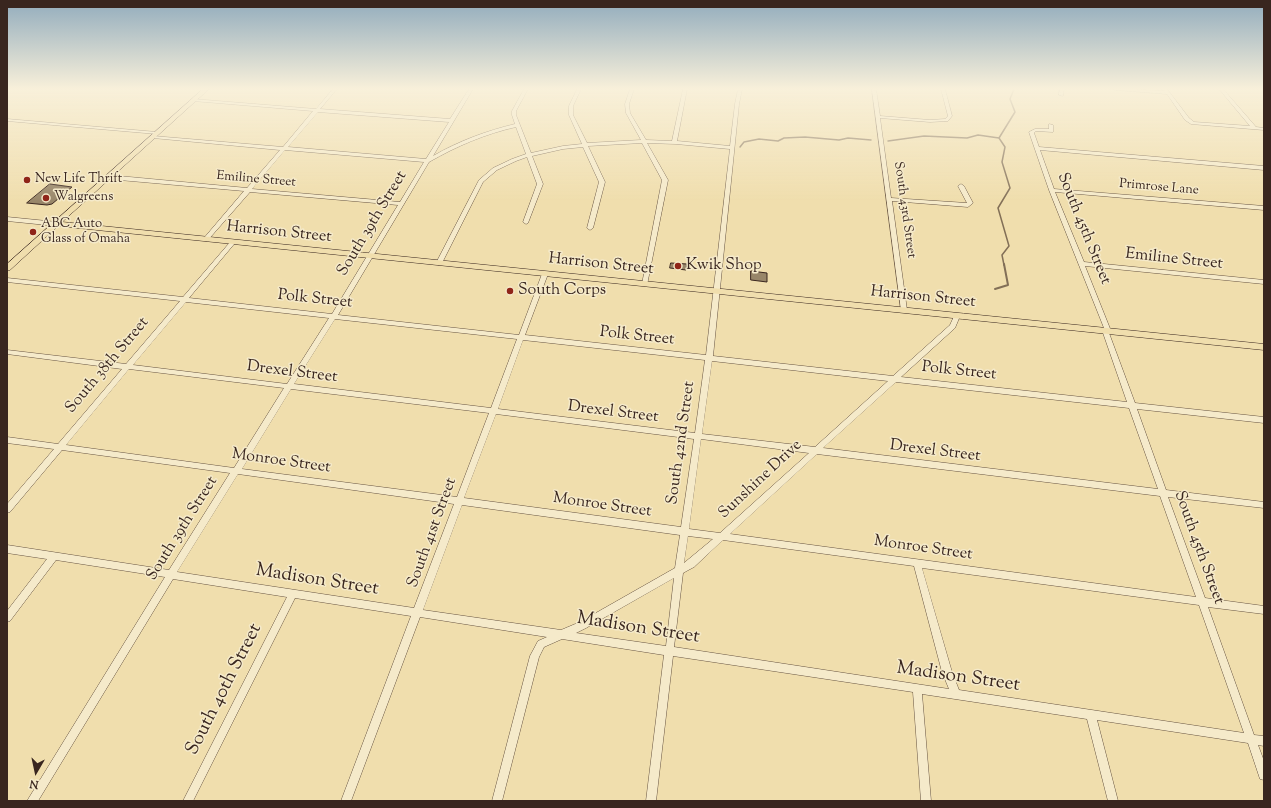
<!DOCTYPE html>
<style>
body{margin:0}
#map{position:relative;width:1271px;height:808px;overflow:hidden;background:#f0dead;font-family:"Sorts Mill Goudy",serif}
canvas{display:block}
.frame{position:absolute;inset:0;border:8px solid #39261f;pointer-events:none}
.north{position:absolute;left:16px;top:752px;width:40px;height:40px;-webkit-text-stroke:3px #f5eaca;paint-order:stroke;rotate:189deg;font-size:11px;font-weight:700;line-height:16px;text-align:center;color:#39261f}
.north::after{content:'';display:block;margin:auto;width:14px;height:18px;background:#39261f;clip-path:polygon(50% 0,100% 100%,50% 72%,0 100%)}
</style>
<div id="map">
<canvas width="1271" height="808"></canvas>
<div class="frame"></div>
<div class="north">N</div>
</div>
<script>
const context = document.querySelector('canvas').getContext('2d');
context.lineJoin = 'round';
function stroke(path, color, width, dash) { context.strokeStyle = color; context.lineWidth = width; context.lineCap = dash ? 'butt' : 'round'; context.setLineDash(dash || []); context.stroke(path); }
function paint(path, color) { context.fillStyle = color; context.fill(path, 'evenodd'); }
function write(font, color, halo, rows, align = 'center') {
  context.font = font + ' "Sorts Mill Goudy",serif'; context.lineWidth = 3; context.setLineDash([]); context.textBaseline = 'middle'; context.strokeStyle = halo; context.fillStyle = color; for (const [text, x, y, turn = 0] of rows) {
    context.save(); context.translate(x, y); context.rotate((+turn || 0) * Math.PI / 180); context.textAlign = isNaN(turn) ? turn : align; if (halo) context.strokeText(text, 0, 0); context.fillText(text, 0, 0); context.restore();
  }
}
stroke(new Path2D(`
 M999,138L1015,112L1010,99L1014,89
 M999,138L1005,147L1002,162L1010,188L998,208L1009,246L1002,255L1004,265
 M888,141L924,136L967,138L978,135L999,138
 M740,147L744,142L759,139L778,141L784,138L805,137L839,140L848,138L871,140`), '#826f57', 1.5);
stroke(new Path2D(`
 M995,289L1008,285L1004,264`), '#826f57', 2);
const building = new Path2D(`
 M50,184L72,187L52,204L47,205L27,203Z
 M671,263L687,264L686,270L670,268Z
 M751,271L767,273V282L751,280Z`);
paint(building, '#988669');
stroke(building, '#39261f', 1);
const minor = new Path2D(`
 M333,89H337L320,109L450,119L469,89H473L433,156C459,141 486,131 515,124L512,115V111L524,89H528L516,111V115L531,153L563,146L582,144L569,115V106L577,89H581L573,106V115L587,143L641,140L626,113L625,104L630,89H634L629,104L630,113L646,140L672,141L683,89H687L677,141L730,146L735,104L738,89H742L739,104L713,356L893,376L950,325L955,314H957L960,316L955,328L901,377L1127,402L1102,330L1104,328L1049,190L1029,132L1035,129H1049V124L1053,125V132L1036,131L1034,133L1039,147L1264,166V170L1040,150L1054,189L1264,206V210L1055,192L1084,262L1264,280V284L1085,266L1111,331L1109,333L1135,403L1264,417V423L1137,409L1166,490L1264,502V508L1168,497L1205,598L1264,606V614L1208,607L1254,735L1264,736V746L1258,745L1264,761V780L1260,779L1248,743L1097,720L1118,801H1108L1087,719L922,694L931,801H921L913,692L673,656L656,801H646L664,655L562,639L544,647L539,657L502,801H492L530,656L538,641L547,637L420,617L351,801H341L411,616L295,598L193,801H183L287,597L173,579L38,801H27L165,577L56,560L10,621L7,622V611L47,559L7,553V545L169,570L230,473L62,450L10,512L7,513V504L54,449L7,443V437L58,444L122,369L7,354V350L126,364L180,301L7,282V278L183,297L231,241H235V243L189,298L332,314L398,205L250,192L208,240L206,241L203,239L204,238L244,191L108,179L105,177L108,175L247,188L280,150L153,138L151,137L153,136L283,147L313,111L193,101L191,100L193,99L316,109ZM318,112L449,122L426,159L288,147ZM516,127L526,154L512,159L493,168L479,180L436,263L437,264L439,265L442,263L483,182L497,170L516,161L527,157L537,184L523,222L526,224L528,223L543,184L532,156L563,149L583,147L599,182L587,228L590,230L593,228L605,182L588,146L642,143L662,180L642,284L645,286L647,285L668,180L647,143L676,144L730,149L706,355L525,335L548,274L545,272L542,274L519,335L338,315L429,162C457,146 485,134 516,127ZM285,150L424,162L400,202L252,189ZM186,302L329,318L287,384L133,365ZM335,319L517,339L491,408L294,384ZM523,340L705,360L695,433L498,409ZM712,361L888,381L815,447L702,434ZM129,369L284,388L234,468L66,445ZM896,382L1129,408L1158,489L823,448ZM291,389L489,413L457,497L242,469ZM496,414L694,439L681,527L464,498ZM701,439L809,453L720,533L689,529ZM817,454L1160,496L1196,597L730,534ZM238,474L454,504L414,608L177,572ZM462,505L680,535L675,568L580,622L561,630L423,610ZM688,536L713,539L684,563ZM723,540L914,566L942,672L949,689L674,647L683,573L694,567ZM922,568L1199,605L1244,733L959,690L952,672ZM674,578L666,646L576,633L586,628Z
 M872,89H876L880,116L930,120L945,119L948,116L941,89H945L952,116L948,121L930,122L880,118L891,198L967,203L958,186L961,184L964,186L973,203L968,207L892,201L907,310L904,312L901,310Z
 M1060,89H1064L1063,96L1059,95Z
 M1113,89H1131L1165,91L1163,89H1167L1189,118L1194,122L1250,126L1219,89H1223L1256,127L1264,128V130L1191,124L1185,120L1167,94L1115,90Z
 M7,119L157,132L159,133L157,134L7,121Z
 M7,217L57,222L60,224L57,226L7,221Z`);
const major = new Path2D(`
 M203,89H209L62,222L1264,344V350L58,226L10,270H7V264Z`);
stroke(minor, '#675442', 1);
stroke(major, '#39261f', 1);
paint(minor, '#f5eaca');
paint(major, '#f0dead');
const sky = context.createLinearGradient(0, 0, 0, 202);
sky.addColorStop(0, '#92acbd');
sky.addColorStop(0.44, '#f8f0da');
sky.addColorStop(1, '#f8f0da00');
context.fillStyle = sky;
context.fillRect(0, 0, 1271, 202);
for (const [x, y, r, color] of [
 [27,180,4,"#8f2418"],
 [46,198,4,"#8f2418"],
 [33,232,4,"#8f2418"],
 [678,266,4,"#8f2418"],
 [510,291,4,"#8f2418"]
]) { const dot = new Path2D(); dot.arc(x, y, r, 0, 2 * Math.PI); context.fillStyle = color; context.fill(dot); stroke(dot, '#f5eaca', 1.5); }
write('13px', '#39261f', '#f5eaca', [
 ["New Life Thrift",35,180],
 ["Walgreens",54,198],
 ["ABC Auto",41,225],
 ["Glass of Omaha",41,240]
], 'left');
write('13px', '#39261f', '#f5eaca', [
 ["Emiline Street",256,180,5],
 ["Primrose Lane",1159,188,5],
 ["South 43rd Street",904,210,82]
]);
write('16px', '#39261f', '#f5eaca', [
 ["South 39th Street",373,224,-59],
 ["South 45th Street",1083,229,68],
 ["Harrison Street",279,233,6],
 ["Emiline Street",1174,260,6],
 ["Harrison Street",601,265,6],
 ["Harrison Street",923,298,6],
 ["Polk Street",315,300,6],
 ["Polk Street",637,337,6],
 ["South 38th Street",108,366,-50],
 ["Polk Street",959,372,6],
 ["Drexel Street",292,373,7],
 ["Drexel Street",613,413,7],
 ["South 42nd Street",682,443,-82],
 ["Drexel Street",935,452,7],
 ["Monroe Street",281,462,8],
 ["Sunshine Drive",761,480,-43],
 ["Monroe Street",602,506,8],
 ["South 39th Street",183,529,-58],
 ["South 41st Street",433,533,-70],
 ["South 45th Street",1198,548,70],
 ["Monroe Street",923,549,8]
]);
write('16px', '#39261f', '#f5eaca', [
 ["Kwik Shop",686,266],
 ["South Corps",518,291]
], 'left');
write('19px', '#39261f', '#f5eaca', [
 ["Madison Street",317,581,9],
 ["Madison Street",638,629,9],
 ["Madison Street",958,678,8],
 ["South 40th Street",225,690,-63]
]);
</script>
